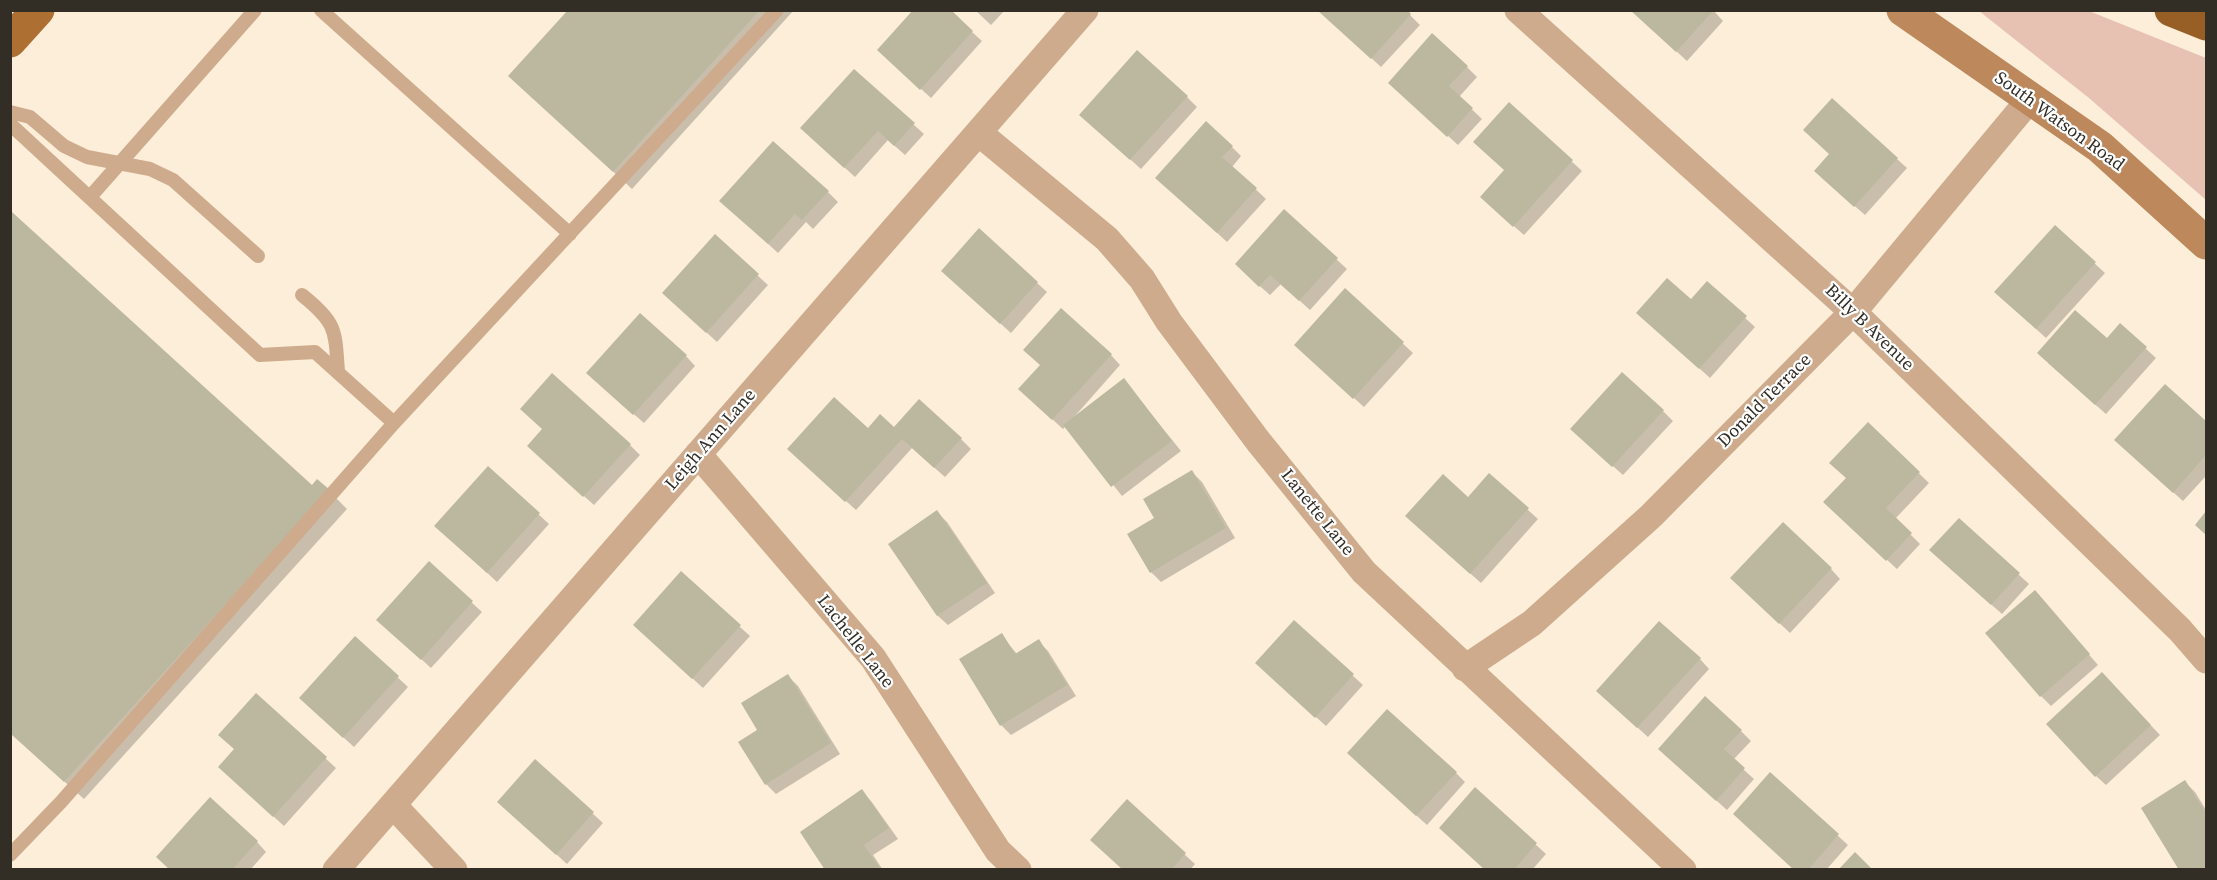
<!DOCTYPE html>
<style>
body{margin:0}
#map{position:relative;width:2217px;height:880px;overflow:hidden;background:#fceed8;font-family:"Source Serif 4",serif}
canvas{display:block}
.frame{position:absolute;inset:0;border:12px solid #322d25;pointer-events:none}
</style>
<div id="map">
<canvas width="2217" height="880"></canvas>
<div class="frame"></div>
</div>
<script>
const context = document.querySelector('canvas').getContext('2d');
context.lineJoin = 'round';
function paint(path, color) { context.fillStyle = color; context.fill(path, 'evenodd'); }
function stroke(path, color, width, dash) { context.strokeStyle = color; context.lineWidth = width; context.lineCap = dash ? 'butt' : 'round'; context.setLineDash(dash || []); context.stroke(path); }
function write(font, color, halo, rows, align = 'center') {
  context.font = font + ' "Source Serif 4",serif'; context.lineWidth = 4.5; context.setLineDash([]); context.textBaseline = 'middle'; context.strokeStyle = halo; context.fillStyle = color; for (const [text, x, y, turn = 0] of rows) {
    context.save(); context.translate(x, y); context.rotate((+turn || 0) * Math.PI / 180); context.textAlign = isNaN(turn) ? turn : align; if (halo) context.strokeText(text, 0, 0); context.fillText(text, 0, 0); context.restore();
  }
}
paint(new Path2D(`
 M1979,11H2089L2206,58V200L2089,98Z`), '#e7c2b3');
paint(new Path2D(`
 M570,10H794L632,189L529,94Z
 M975,10H1005L991,25Z
 M1319,10H1405L1420,25L1381,67Z
 M1631,10H1713L1723,21L1687,61Z
 M972,32L982,41L931,98L889,60Z
 M1467,67L1477,77L1459,97L1482,119L1458,145L1400,92Z
 M854,71L924,134L905,155L888,140L855,177L812,138Z
 M1187,97L1197,107L1141,169L1091,124Z
 M1510,104L1582,171L1524,235L1492,207L1506,171Z
 M1232,147L1241,156L1232,167L1266,199L1227,242L1167,187Z
 M1897,159L1907,168L1865,215L1826,181Z
 M828,192L838,202L813,229L806,222L778,253L731,210Z
 M1284,211L1347,269L1310,310L1281,284L1270,295L1246,274Z
 M2055,227L2105,273L2046,338L2006,302Z
 M715,237L768,285L717,342L674,303Z
 M952,280L1037,283L1047,292L1011,333Z
 M1707,283L1755,327L1710,378L1648,322L1691,301Z
 M1345,290L1413,353L1364,407L1306,355Z
 M2120,325L2156,358L2106,414L2048,363L2107,340Z
 M1111,355L1120,365L1075,416L1076,417L1124,380L1181,451L1122,496L1066,426L1063,429L1030,399L1041,365Z
 M686,356L695,366L644,423L598,383Z
 M2165,386L2206,423V476L2183,501L2126,450Z
 M1663,411L1673,421L1623,475L1582,439Z
 M1868,424L1929,483L1895,519L1920,544L1897,569L1835,512Z
 M894,429L961,439L971,449L945,477L912,448L856,510L799,459L868,430Z
 M544,430L630,445L640,455L594,505L539,456Z
 M488,468L549,524L497,582L446,535Z
 M1192,472L1202,482L1235,538L1161,582L1151,572Z
 M1489,475L1538,519L1481,583L1417,526L1468,499Z
 M312,487L329,491L347,509L84,799L10,733Z
 M937,512L947,522L995,593L948,625L938,616L890,544Z
 M1959,520L2029,584L2002,614L1941,560Z
 M429,563L482,612L431,668L388,629Z
 M1831,569L1840,579L1790,633L1742,588Z
 M681,574L750,636L703,688L645,635Z
 M2035,592L2098,665L2051,706L2041,696Z
 M1294,622L1363,685L1326,726L1267,673Z
 M1001,635L1017,654L1038,641L1048,651L1076,696L1011,735L1002,726L961,659Z
 M355,638L408,687L354,747L311,708Z
 M1700,659L1709,669L1648,737L1608,701Z
 M788,676L798,686L840,754L776,794L766,784L740,742L759,730Z
 M2112,684L2160,735L2106,785L2096,776Z
 M256,695L336,768L284,826L230,777L236,750Z
 M1741,731L1751,741L1733,760L1754,779L1727,810L1670,759Z
 M535,761L603,823L567,864L508,811Z
 M1358,763L1456,773L1465,782L1427,825Z
 M1770,774L1848,845L1826,870H1795Z
 M2185,782L2195,792L2206,810V870H2181Z
 M1475,789L1546,854L1532,870H1486Z
 M861,791L871,801L898,839L873,855L883,870H827Z
 M1127,802L1195,864L1190,870H1124Z
 M257,842L266,852L250,870H171Z`), '#0003');
paint(new Path2D(`
 M568,10H760L613,172L508,76Z
 M913,10H951L973,31L920,90L877,50Z
 M1317,10H1407L1411,14L1371,59Z
 M1630,10H1714L1676,52Z
 M1432,33L1468,66L1449,86L1473,108L1447,137L1388,83Z
 M1137,50L1188,96L1130,160L1079,115Z
 M854,69L915,123L894,146L878,131L844,168L800,128Z
 M1832,98L1898,158L1854,207L1814,171L1829,154L1803,130Z
 M1509,102L1573,160L1513,227L1480,197L1504,170L1473,142Z
 M1206,121L1233,146L1222,157L1257,188L1217,233L1155,178Z
 M773,141L829,191L802,220L795,214L768,244L719,201Z
 M1284,209L1338,258L1299,301L1270,275L1259,287L1235,264Z
 M12,212L312,485L317,479L330,490L64,782L10,733V213Z
 M2055,225L2096,262L2036,329L1994,292Z
 M979,228L1038,282L1000,324L941,271Z
 M715,234L759,274L706,333L662,293Z
 M1667,278L1691,299L1707,281L1747,316L1699,369L1636,313Z
 M1345,288L1404,342L1353,399L1294,345Z
 M1061,308L1112,354L1052,420L1018,389L1040,365L1023,350Z
 M2075,310L2107,338L2120,323L2147,347L2095,405L2037,353Z
 M640,313L687,355L633,415L586,373Z
 M1622,372L1664,410L1612,467L1570,429Z
 M552,373L631,444L583,497L527,446L542,429L520,409Z
 M1124,378L1172,441L1111,487L1063,425Z
 M2165,384L2206,421V455L2173,493L2114,440Z
 M834,397L868,428L880,414L894,427L919,399L962,438L934,468L902,439L845,502L787,449Z
 M1868,422L1920,472L1886,508L1912,533L1886,561L1823,502L1846,478L1829,463Z
 M488,466L540,513L487,573L434,526Z
 M1192,470L1226,528L1150,573L1127,534L1154,518L1143,499Z
 M1489,473L1529,508L1470,574L1405,516L1443,474L1468,497Z
 M937,510L987,583L937,616L888,544Z
 M2206,511V535L2195,525Z
 M1959,518L2020,573L1991,605L1929,550Z
 M1783,522L1832,568L1779,624L1730,578Z
 M429,561L473,601L421,660L376,620Z
 M681,571L741,625L692,679L633,625Z
 M2035,590L2090,654L2040,697L1985,633Z
 M1294,620L1354,674L1315,718L1255,663Z
 M1659,621L1701,658L1637,728L1596,691Z
 M1002,633L1015,654L1039,639L1067,685L1000,726L959,659Z
 M355,636L399,676L343,738L299,698Z
 M2102,672L2151,725L2095,777L2046,724Z
 M788,674L831,743L765,785L738,742L757,730L741,703Z
 M256,693L327,757L273,817L218,767L234,749L218,735Z
 M1705,696L1742,730L1724,749L1745,768L1716,801L1658,749Z
 M1387,709L1457,772L1416,816L1347,753Z
 M535,759L594,812L556,855L497,802Z
 M1770,772L1839,834L1808,870H1794L1733,814Z
 M2185,780L2206,813V870H2179L2141,808Z
 M1475,787L1537,843L1514,870H1485L1439,828Z
 M862,789L889,828L864,845L881,870H825L800,832Z
 M210,797L258,841L232,870H170L156,857Z
 M1127,799L1186,853L1171,870H1123L1090,840Z
 M1855,852L1873,870H1838Z`), '#bcb8a0');
stroke(new Path2D(`
 M321,10L570,234
 M10,112L30,117L64,146L87,157L150,169L173,180L258,256
 M10,124L260,355L315,352L394,423
 M90,197L255,10
 M302,295C337,323 335,330 338,372
 M10,855L61,802L394,423L777,10`), '#ceab8d', 14);
stroke(new Path2D(`
 M1518,10L1853,312L2180,630L2206,660
 M979,133L1107,239L1142,279L1169,322L1258,441L1364,572L1683,870
 M698,454L873,658L998,851L1018,870
 M1465,668L1532,623L1651,516L1853,312L2030,99
 M393,805L454,870
 M336,870L1085,10`), '#ceab8d', 27);
stroke(new Path2D(`
 M1903,10L2100,147L2206,243`), '#bc885c', 33);
stroke(new Path2D(`
 M10,41L38,10`), '#ae6f33', 33);
stroke(new Path2D(`
 M2171,10L2206,24`), '#975e26', 33);
write('18px', '#322d25', '#fff', [
 ["South Watson Road",2059,122,36],
 ["Billy B Avenue",1869,328,44],
 ["Donald Terrace",1765,401,-45],
 ["Leigh Ann Lane",711,440,-49],
 ["Lanette Lane",1317,513,51],
 ["Lachelle Lane",855,642,52]
]);
</script>
